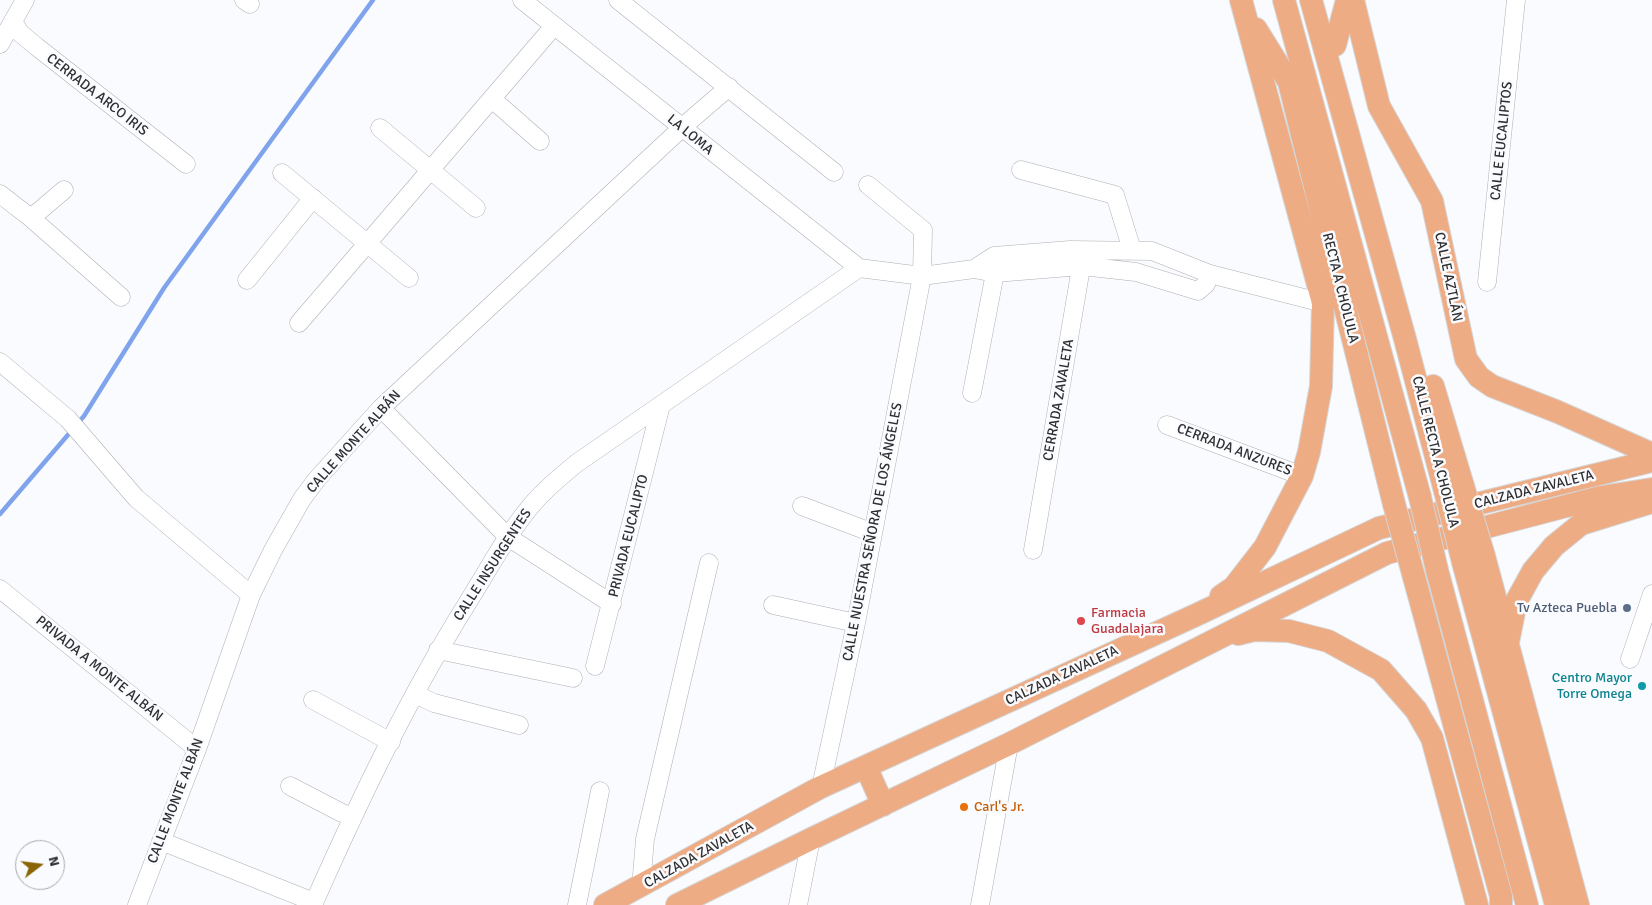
<!DOCTYPE html>
<meta charset="utf-8">
<style>
body{margin:0}
#map{position:relative;width:1652px;height:905px;overflow:hidden;background:#fafbff;font-family:Signika,sans-serif}
canvas{display:block}
.north{position:absolute;left:15px;top:840px;width:50px;height:50px;box-sizing:border-box;background:#fafbff;border:1px solid #a9a9ac;border-radius:50%;rotate:75deg;font-size:14px;font-weight:700;line-height:20px;text-align:center;color:#2f2f30}
.north::after{content:'';display:block;margin:auto;width:18px;height:22px;background:#8b6405;clip-path:polygon(50% 0,100% 100%,50% 72%,0 100%)}
</style>
<div id="map">
<canvas width="1652" height="905"></canvas>
<div class="north">N</div>
</div>
<script>
const context = document.querySelector('canvas').getContext('2d');
context.lineJoin = 'round';
function stroke(path, color, width, dash) { context.strokeStyle = color; context.lineWidth = width; context.lineCap = dash ? 'butt' : 'round'; context.setLineDash(dash || []); context.stroke(path); }
function write(font, color, halo, rows, align = 'center') {
  context.font = font + ' Signika,sans-serif'; context.lineWidth = 5; context.setLineDash([]); context.textBaseline = 'middle'; context.strokeStyle = halo; context.fillStyle = color; for (const [text, x, y, turn = 0] of rows) {
    context.save(); context.translate(x, y); context.rotate((+turn || 0) * Math.PI / 180); context.textAlign = isNaN(turn) ? turn : align; if (halo) context.strokeText(text, 0, 0); context.fillText(text, 0, 0); context.restore();
  }
}
stroke(new Path2D(`
 M78,423L84,416L164,288L373,0
 M0,514L73,429`), '#7fa4eb', 4.5);
const minor = new Path2D(`
 M244,0L250,4
 M522,0L859,268L922,276L974,269L995,273L1082,266L1136,272L1198,291L1206,284L1210,274
 M618,0L834,172
 M13,21L20,33L37,47L186,164
 M0,44L25,0
 M492,99L540,141
 M380,128L476,208
 M1021,170L1115,195L1132,250
 M282,173L409,278
 M0,194L31,218L64,190
 M31,218L121,297
 M974,269L994,256L1070,250L1152,251L1210,274L1323,303
 M247,280L313,198
 M1487,282L1516,0
 M299,323L554,26
 M0,362L68,419L136,498L251,595
 M972,393L995,273
 M381,408L508,537L612,604
 M1167,425L1302,476
 M802,506L873,533
 M1033,550L1083,256
 M0,589L197,749
 M773,605L856,623
 M438,650L573,678
 M1630,659L1652,594
 M595,666L661,405
 M415,694L434,703L519,725
 M313,700L391,742
 M290,786L342,813L352,816
 M821,787L856,623L922,276L923,230L868,185
 M161,841L314,902
 M641,887L645,839L709,563
 M137,905L197,749L251,595L273,550L302,499L317,479L381,408L686,124L729,87
 M313,905C359,801 408,698 468,602C488,570 506,536 530,507C544,490 560,477 577,463L859,268
 M577,905L600,791
 M798,905L811,839
 M980,905L1009,744`);
const major = new Path2D(`
 M1284,0L1420,497
 M1311,0L1405,339L1445,491
 M1353,0L1379,106L1432,201L1466,359L1479,377L1492,386L1558,412L1652,454
 M1256,29L1289,82L1394,504
 M1335,45L1347,0
 M1433,386L1463,486
 M1484,556L1578,905
 M1463,562L1556,905
 M1437,570L1527,905
 M1414,577L1501,896V905
 M1221,596L1234,587L1265,547L1302,476L1309,452L1321,386L1323,303L1241,0
 M1238,634L1254,630L1289,631L1328,641L1381,670L1416,710L1432,738L1477,905
 M1508,642L1516,602L1533,571L1554,546L1581,524L1652,502
 M866,767L883,805
 M605,905L821,787L1196,615L1379,528L1652,461
 M677,905L811,839L1009,744L1387,553L1601,497L1652,489`);
stroke(minor, '#aeafb2', 19);
stroke(major, '#d5d5d6', 24);
stroke(minor, '#fff', 18);
stroke(major, '#eeac84', 22);
const majorBridge = new Path2D(`
 M1463,486L1484,556
 M1445,491L1463,562
 M1420,497L1437,570
 M1394,504L1414,577`);
stroke(majorBridge, '#d5d5d6', 24, []);
stroke(majorBridge, '#eeac84', 22);
for (const [x, y, r, color] of [
 [1627,608,5,"#5c6f8a"],
 [1081,621,5,"#e0444e"],
 [1642,686,5,"#0f9aa8"],
 [964,807,5,"#e8710a"]
]) { const dot = new Path2D(); dot.arc(x, y, r, 0, 2 * Math.PI); context.fillStyle = color; context.fill(dot); stroke(dot, '#fafbff', 2); }
write('14px', '#2f2f30', '#fafbff', [
 ["CERRADA ARCO IRIS",97,95,38],
 ["LA LOMA",690,135,39],
 ["CALLE EUCALIPTOS",1502,141,-84],
 ["CALLE AZTLÁN",1448,277,78],
 ["RECTA A CHOLULA",1340,288,76],
 ["CERRADA ZAVALETA",1059,400,-80],
 ["CALLE MONTE ALBÁN",354,442,-48],
 ["CERRADA ANZURES",1234,450,21],
 ["CALLE RECTA A CHOLULA",1435,452,76],
 ["CALZADA ZAVALETA",1534,490,-14],
 ["CALLE NUESTRA SEÑORA DE LOS ÁNGELES",873,532,-79],
 ["PRIVADA EUCALIPTO",629,536,-76],
 ["CALLE INSURGENTES",493,565,-57],
 ["PRIVADA A MONTE ALBÁN",99,669,39],
 ["CALZADA ZAVALETA",1062,676,-25],
 ["CALLE MONTE ALBÁN",176,801,-69],
 ["CALZADA ZAVALETA",699,855,-29]
]);
write('14px', '#4e5e75', '#fafbff', [
 ["Tv Azteca Puebla",1617,608]
], 'right');
write('14px', '#be3a42', '#fafbff', [
 ["Farmacia",1091,613],
 ["Guadalajara",1091,629]
], 'left');
write('14px', '#0d838f', '#fafbff', [
 ["Centro Mayor",1632,678],
 ["Torre Omega",1632,694]
], 'right');
write('14px', '#c56008', '#fafbff', [
 ["Carl's Jr.",974,807]
], 'left');
</script>
